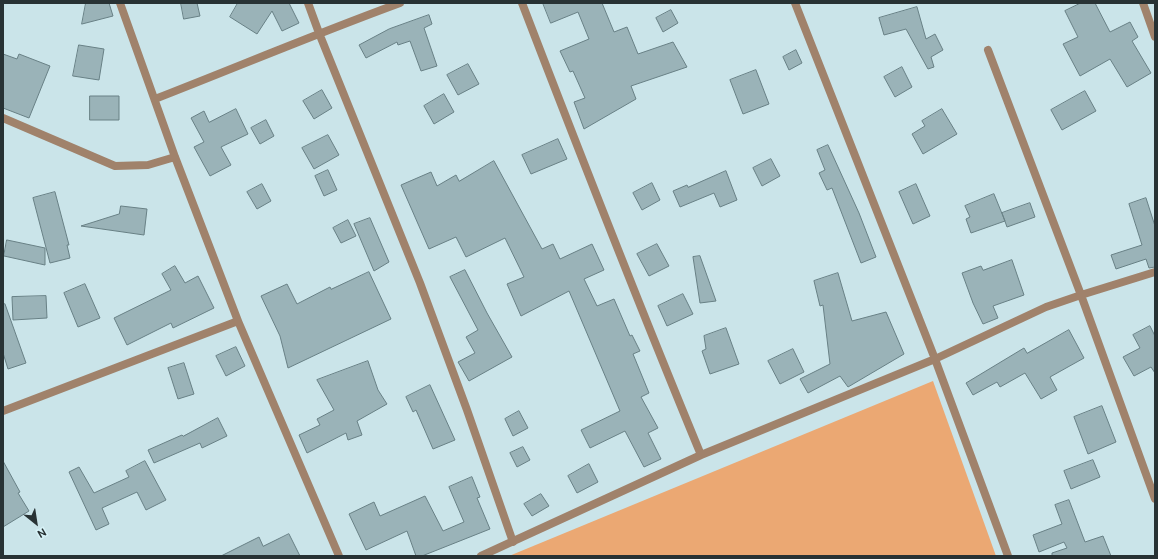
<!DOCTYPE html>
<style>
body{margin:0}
#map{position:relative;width:1158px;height:559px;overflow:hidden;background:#cae4e9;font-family:Ubuntu,sans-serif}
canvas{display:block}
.frame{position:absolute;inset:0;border:4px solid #283234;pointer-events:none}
.north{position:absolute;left:16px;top:503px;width:40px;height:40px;-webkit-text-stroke:3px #d7f2f7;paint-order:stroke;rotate:150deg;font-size:11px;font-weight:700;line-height:16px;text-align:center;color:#283234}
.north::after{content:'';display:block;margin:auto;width:14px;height:18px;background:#283234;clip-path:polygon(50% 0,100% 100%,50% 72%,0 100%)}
</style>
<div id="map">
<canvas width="1158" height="559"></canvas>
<div class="frame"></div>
<div class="north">N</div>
</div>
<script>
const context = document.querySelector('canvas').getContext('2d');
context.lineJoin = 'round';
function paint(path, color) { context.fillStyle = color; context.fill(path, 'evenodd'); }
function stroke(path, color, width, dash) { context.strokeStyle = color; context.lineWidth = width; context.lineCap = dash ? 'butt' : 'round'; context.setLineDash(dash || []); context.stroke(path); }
paint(new Path2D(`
 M933,381L996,556H509Z`), '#eba873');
const building = new Path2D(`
 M86,3H109L113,16L82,24Z
 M181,3H197L200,16L184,19Z
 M238,3H289L299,23L282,31L272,11L257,34L230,17Z
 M543,3H602L614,32L627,27L638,54L673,42L687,67L631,86L636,99L584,129L574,102L585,98L573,71L570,72L560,51L589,39L578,12L551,23Z
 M1081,3H1095L1110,32L1130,22L1138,37L1132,41L1151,73L1127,87L1110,59L1080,76L1063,44L1078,37L1065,11Z
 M917,7L926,39L935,34L943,50L931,57L934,67L928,69L906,29L884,35L879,18Z
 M671,10L678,23L663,32L656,18Z
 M429,15L432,24L424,28L437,66L421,71L410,41L398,45L397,42L366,58L359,45L389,29Z
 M79,45L104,49L99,80L73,76Z
 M796,50L802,63L789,70L783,57Z
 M3,54L17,59L19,54L50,66L29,118L3,108Z
 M468,64L479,84L458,95L447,75Z
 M902,67L912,87L895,97L884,77Z
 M756,70L769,104L743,114L730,80Z
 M322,90L332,108L314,119L303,101Z
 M1085,91L1096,111L1062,130L1051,110Z
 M444,94L454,112L434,124L424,106Z
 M90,96H119V120H90Z
 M236,109L248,134L221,147L231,165L210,176L194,147L204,142L191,118L204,111L209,122Z
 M942,109L957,134L923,154L912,134L925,126L922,121Z
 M266,120L274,136L260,144L251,128Z
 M328,135L339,155L314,169L302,148Z
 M558,139L567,159L531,174L522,155Z
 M828,145L859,213L876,257L861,263L832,188L827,190L819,173L825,170L817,150Z
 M771,159L780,176L762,186L753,168Z
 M494,161L542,249L553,244L560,259L592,244L604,270L584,279L597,306L614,299L630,336L632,335L640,351L633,354L649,393L641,397L658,428L648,433L661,459L644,467L625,431L590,448L581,430L620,411L569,291L521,316L507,284L524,277L505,238L466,257L456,237L429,249L401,185L431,172L437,186L456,175L459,181Z
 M328,170L337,190L324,196L315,176Z
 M726,171L737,200L720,207L714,193L680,207L673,191L687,185L688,187Z
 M652,183L660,200L642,210L633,193Z
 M262,184L271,201L257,209L247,192Z
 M916,184L930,216L913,224L899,192Z
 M55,192L69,245H67L70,258L50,263L33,198Z
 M994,194L1005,221L971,233L966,219L970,217L965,206Z
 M1146,198L1155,226V267L1149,268L1146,259L1116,269L1111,255L1142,245L1129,204Z
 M1030,203L1035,217L1007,227L1002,213Z
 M121,206L147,209L144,235L81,226L119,214Z
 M370,218L389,262L374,271L354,224Z
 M348,220L356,236L341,243L333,228Z
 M7,240L45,248V265L4,256Z
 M657,244L669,266L649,276L637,254Z
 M700,256L716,301L700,303L693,257Z
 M1012,260L1024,295L993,306L998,318L983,324L973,303L962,273L981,266L983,270Z
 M175,266L185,283L198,276L214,308L173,328L171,323L127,345L114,318L171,290L162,274Z
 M465,270L487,313L512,357L469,381L458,362L475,353L466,337L478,330L450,277Z
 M369,272L391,319L288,368L280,336L261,296L287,284L297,304L330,287L331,289Z
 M838,273L852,321L886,312L904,354L848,387L840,376L808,393L800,379L830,364L823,305L820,306L814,281Z
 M85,284L100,318L78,327L64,293Z
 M683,294L693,314L667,326L658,306Z
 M46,296L47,318L13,320L12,297Z
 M5,304L26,363L8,369L3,353V305Z
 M1150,326L1155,336V373L1151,367L1134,376L1123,357L1140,348L1133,335Z
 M726,328L739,364L710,374L702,351L706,349L704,336Z
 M1069,330L1084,358L1050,377L1057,390L1041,399L1025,373L1000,387L997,382L973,395L966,383L1024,348L1027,353Z
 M236,347L245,366L226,376L216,356Z
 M793,349L804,372L780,384L768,361Z
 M368,361L378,390L387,404L357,421L362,435L348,440L346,433L307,453L299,435L320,425L317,419L334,410L317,380Z
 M184,363L194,394L178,399L168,368Z
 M430,385L455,440L433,449L416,410L413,412L406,397Z
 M1102,406L1116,442L1088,454L1074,417Z
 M519,411L528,428L513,436L505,419Z
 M218,418L227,436L202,448L200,443L154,463L148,450L182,435L183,436Z
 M523,447L530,460L517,467L510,453Z
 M1093,460L1100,477L1071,489L1064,471Z
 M3,461L20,492L18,493L29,511L3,527Z
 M145,461L166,500L146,510L137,492L102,508L109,524L96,530L69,472L79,467L94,493L129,477L126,471Z
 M589,464L598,482L577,493L568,476Z
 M472,477L480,497L477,498L490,529L422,556H416L407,531L366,550L349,514L374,502L380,516L425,496L443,531L464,522L449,487Z
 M541,494L549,506L532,516L524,504Z
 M1069,500L1085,542L1103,536L1111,556H1052V553L1067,548L1064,542L1039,552L1033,535L1062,524L1055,505Z
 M289,534L300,556H221L259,537L263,546Z`);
paint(building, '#9ab3b8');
stroke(building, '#688085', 1);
stroke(new Path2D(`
 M120,3L175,157L238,321L339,556
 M308,3L319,33L420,283L467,410L513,542
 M522,3C580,154 639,305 701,455
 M795,3L935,359L1008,556
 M1143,3L1155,37
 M988,50L1081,295L1155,499
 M155,99C237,67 318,33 400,3
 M3,118L115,166L148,165L175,157
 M3,411L238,321
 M481,556L701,455L935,359L1046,307L1081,295L1155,272`), '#a0826b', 8);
</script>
